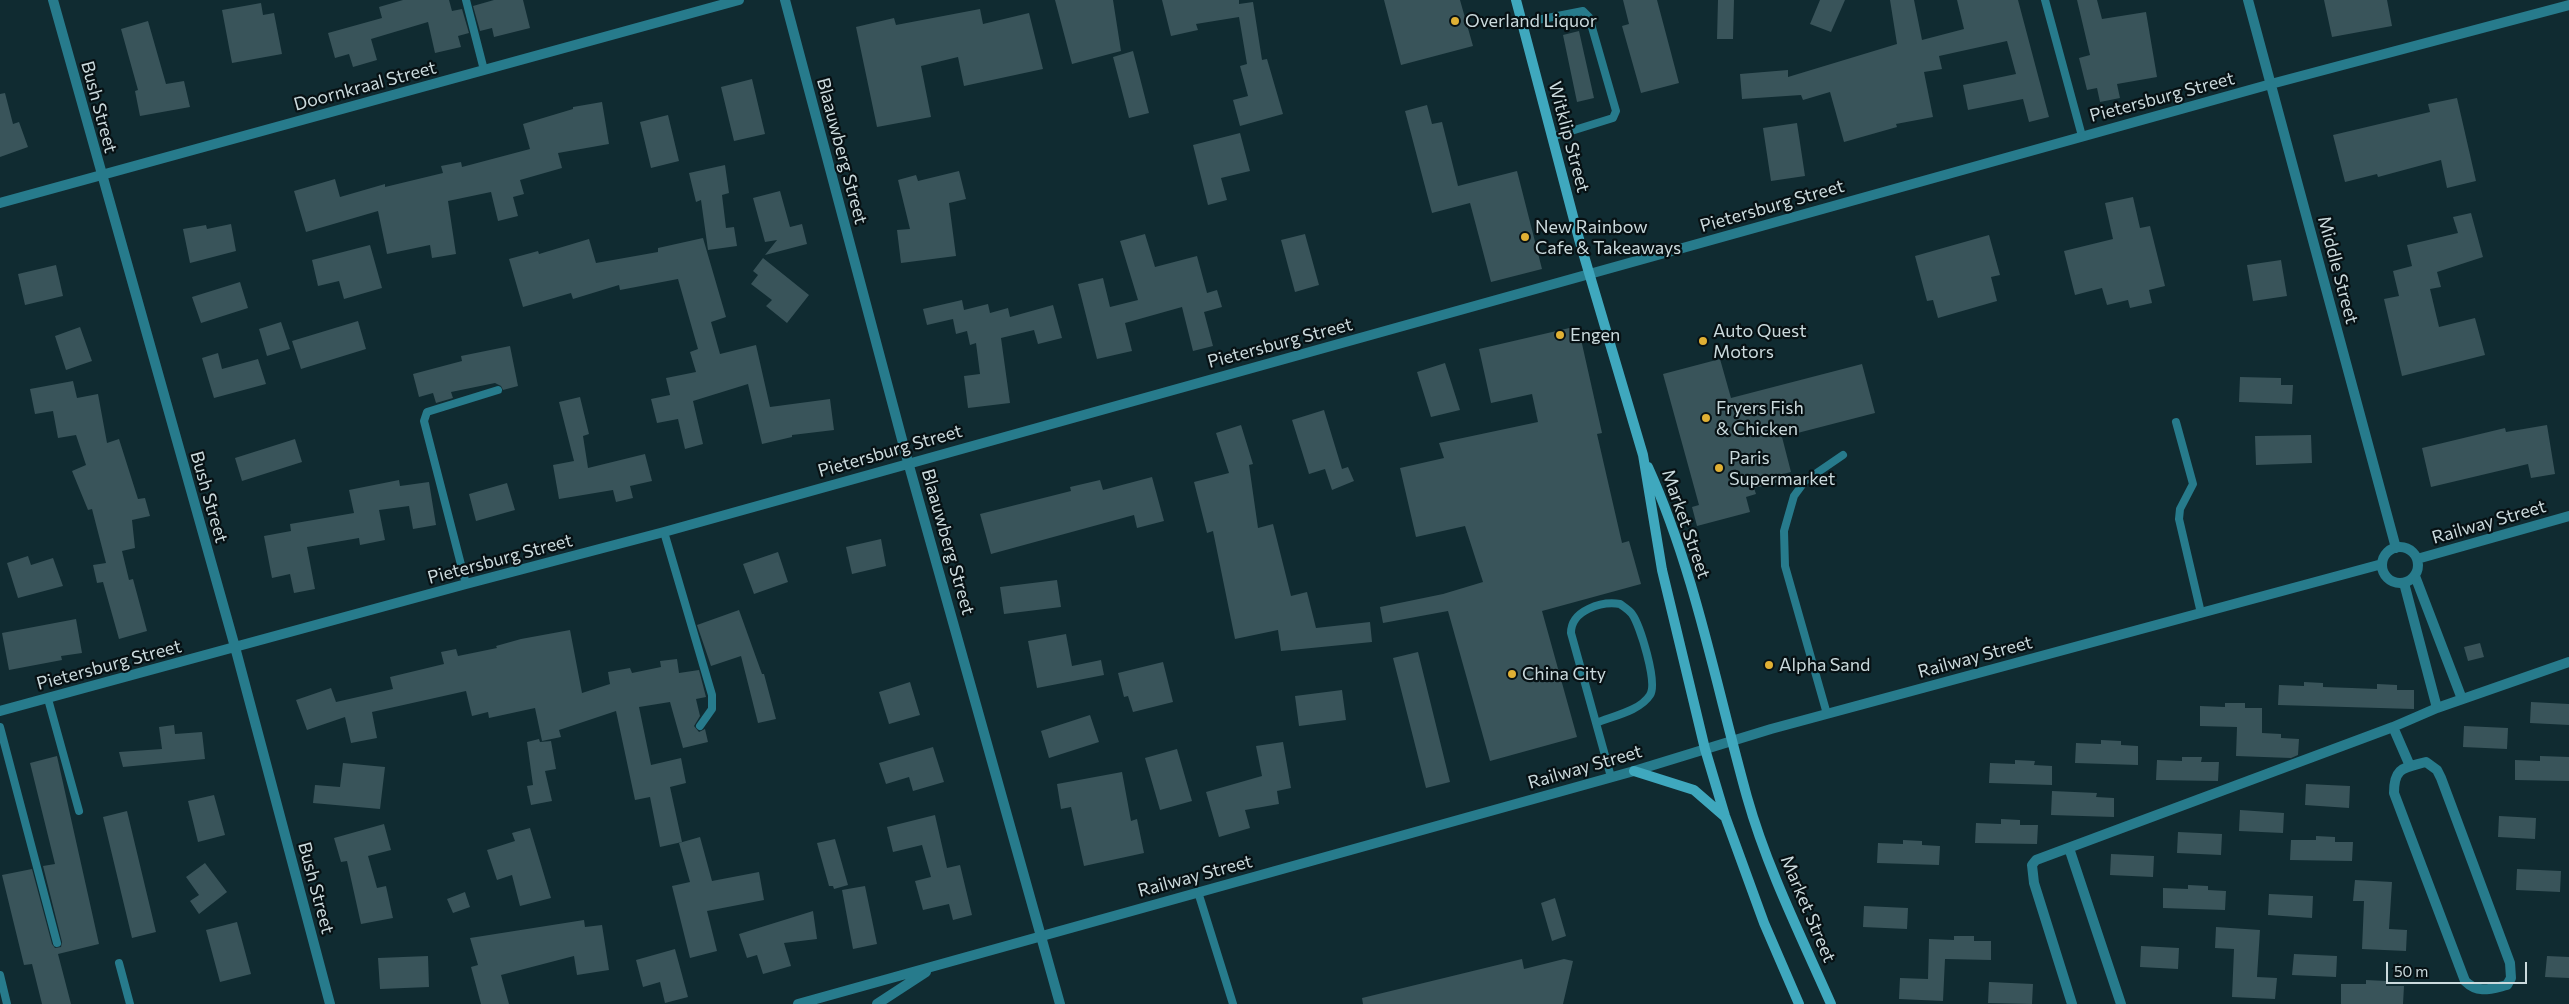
<!DOCTYPE html>
<style>
body{margin:0}
#map{position:relative;width:2569px;height:1004px;overflow:hidden;background:#102b31;font-family:Commissioner,sans-serif}
canvas{display:block}
.scale{position:absolute;left:2386px;top:962px;width:141px;height:22px;box-sizing:border-box;border:2px solid #cbdadd;border-top:0;padding-left:6px;font-size:15px;line-height:18px;white-space:nowrap;color:#cbdadd;-webkit-text-stroke:4px #071114;paint-order:stroke}
</style>
<div id="map">
<canvas width="2569" height="1004"></canvas>
<div class="scale">50 m</div>
</div>
<script>
const context = document.querySelector('canvas').getContext('2d');
context.lineJoin = 'round';
function paint(path, color) { context.fillStyle = color; context.fill(path, 'evenodd'); }
function stroke(path, color, width, dash) { context.strokeStyle = color; context.lineWidth = width; context.lineCap = dash ? 'butt' : 'round'; context.setLineDash(dash || []); context.stroke(path); }
function write(font, color, halo, rows, align = 'center') {
  context.font = font + ' Commissioner,sans-serif'; context.lineWidth = 4.5; context.setLineDash([]); context.textBaseline = 'middle'; context.strokeStyle = halo; context.fillStyle = color; for (const [text, x, y, turn = 0] of rows) {
    context.save(); context.translate(x, y); context.rotate((+turn || 0) * Math.PI / 180); context.textAlign = isNaN(turn) ? turn : align; if (halo) context.strokeText(text, 0, 0); context.fillText(text, 0, 0); context.restore();
  }
}
paint(new Path2D(`
 M403,0H449L452,11L462,9L469,33L458,36L461,47L435,53L428,22L371,39L377,60L353,67L349,54L335,58L328,33L382,18L379,7Z
 M494,0H523L530,28L494,37L492,28L480,31L473,6Z
 M1055,0H1113L1121,51L1072,64Z
 M1162,0H1239V4L1253,2L1262,60L1267,59L1283,114L1240,126L1233,100L1248,96L1240,66L1247,64L1239,17L1196,24L1198,30L1171,36Z
 M1384,0H1460L1473,46L1401,65Z
 M1623,0H1657L1679,83L1641,93L1622,26L1629,24Z
 M1718,0H1734L1733,39H1717Z
 M1820,0H1845L1831,32L1810,24Z
 M1890,0H1914L1922,40L1964,29L1957,0H2018L2049,117L2029,122L2023,99L1968,110L1963,85L2016,74L2007,41L1939,56L1942,69L1924,72L1933,117L1896,124L1897,127L1844,142L1830,92L1803,100L1801,95L1742,99L1740,74L1788,70V77L1897,44Z
 M2077,0H2097L2102,19L2146,12L2157,77L2117,84L2120,98L2100,102L2097,88L2087,90L2079,58L2090,55Z
 M2324,0H2387L2392,26L2332,37Z
 M261,3L263,15L274,13L282,54L232,63L222,10Z
 M980,9L983,24L1029,13L1043,69L964,86L958,57L921,66L931,117L877,127L856,27L894,18L896,25Z
 M148,21L166,84L184,81L190,107L140,116L135,91L138,90L121,29Z
 M1579,31L1594,98L1577,102L1563,35Z
 M1133,51L1149,113L1129,118L1113,57Z
 M752,79L765,134L734,141L721,87Z
 M5,93L13,124L19,122L28,147L0,157V94Z
 M2457,98L2476,181L2447,188L2441,160L2378,177L2377,174L2345,182L2333,135L2430,112L2428,104Z
 M602,102L609,144L558,153L562,168L520,180L524,194L513,197L518,216L498,221L491,192L448,201L456,254L432,258L430,245L387,254L378,211L306,232L294,191L335,179L340,197L385,184V187L443,173L441,166L461,162L462,167L530,149L523,124L573,109V107Z
 M1427,105L1432,124L1442,122L1458,186L1517,171L1542,269L1491,282L1470,203L1432,213L1405,111Z
 M668,115L679,161L651,168L640,122Z
 M1797,123L1805,176L1771,181L1763,128Z
 M1240,133L1250,171L1221,178L1227,200L1208,205L1193,145Z
 M725,165L729,193L722,195L726,228L734,227L737,246L708,250L701,200L696,202L689,173Z
 M959,171L966,199L949,203L956,256L901,263L897,230L910,229L898,180L916,175L918,181Z
 M780,191L790,227L802,224L807,244L765,255L777,240L765,242L753,198Z
 M2133,197L2140,228L2150,226L2165,286L2149,290L2152,303L2130,308L2128,300L2107,305L2102,288L2075,295L2064,251L2113,239L2105,203Z
 M2471,213L2483,257L2437,272L2441,287L2430,289L2439,327L2475,318L2485,355L2402,376L2384,299L2399,296L2393,271L2412,266L2407,245L2458,233L2453,217Z
 M231,224L236,251L190,263L183,229L206,225L207,229Z
 M1145,234L1155,267L1197,256L1207,293L1217,290L1222,307L1204,312L1213,346L1193,351L1182,307L1125,323L1132,351L1097,359L1078,284L1103,278L1110,307L1138,300L1120,241Z
 M1305,234L1319,285L1295,292L1281,240Z
 M1989,235L2000,275L1991,277L1997,301L1938,318L1933,300L1927,301L1915,256Z
 M703,238L726,317L711,322L720,354L756,345L770,407L830,399L834,430L792,435V437L762,444L748,384L693,401L703,444L685,449L678,419L657,423L651,399L670,395L666,378L696,372L690,352L698,349L678,279L620,290L619,285L573,299L571,293L523,307L509,259L538,251L539,254L589,239L596,263L658,252V248Z
 M370,245L382,288L344,299L339,281L318,286L312,260Z
 M763,258L809,295L787,323L766,306L772,300L751,284L758,275L753,271Z
 M2281,260L2287,296L2253,301L2247,265Z
 M56,265L63,296L25,305L18,274Z
 M240,282L248,308L201,323L192,297Z
 M962,300L964,310L988,304L990,313L1008,308L1010,317L1053,305L1062,338L1038,344L1034,330L1001,338L1010,403L968,408L964,376L980,374L976,343L970,345L967,331L956,334L953,319L927,325L923,309Z
 M358,321L366,349L301,369L292,341Z
 M281,322L290,349L267,356L259,329Z
 M1578,326L1602,433L1597,434L1622,543L1629,541L1641,584L1542,611L1577,737L1490,761L1448,611L1383,623L1380,607L1443,594L1483,582L1465,526L1416,537L1400,468L1444,458L1439,443L1538,422L1532,394L1491,403L1479,349Z
 M80,327L92,361L66,370L55,336Z
 M510,346L518,386L503,390L501,386L495,383L451,392L453,398L436,403L433,393L419,397L413,374L462,361L461,356Z
 M218,353L222,369L258,359L266,384L214,398L202,358Z
 M1720,359L1731,398L1862,364L1875,413L1782,437L1791,472L1779,475L1780,482L1754,488L1756,494L1746,497L1750,512L1697,526L1692,507L1699,505L1663,374Z
 M1445,363L1460,410L1431,417L1417,372Z
 M2240,377L2281,378V385H2293L2292,404L2239,402Z
 M73,381L77,398L98,394L107,443L119,439L138,499L145,498L150,516L132,520L135,548L122,551L129,580L133,579L147,631L119,639L103,582L97,583L93,565L106,563L92,509L88,510L72,471L86,465L76,435L58,438L53,411L35,414L30,389Z
 M580,397L589,434L583,436L588,468L645,454L652,481L630,486L633,498L616,502L613,490L559,499L553,465L574,461L559,402Z
 M1324,410L1342,469L1348,467L1354,481L1332,490L1325,469L1309,474L1292,420Z
 M1241,425L1253,464L1249,465L1258,528L1273,524L1291,596L1307,592L1316,628L1370,622L1372,642L1281,651L1278,630L1235,639L1213,531L1207,533L1194,482L1229,473L1216,433Z
 M2547,425L2555,474L2531,478L2528,464L2431,487L2422,448L2505,428L2506,432Z
 M2311,435L2312,463L2256,465L2255,436Z
 M295,439L302,462L242,481L235,458Z
 M1152,477L1164,521L1137,528L1134,515L991,554L980,514L1071,491L1070,487L1100,480L1103,490Z
 M399,480L400,486L429,482L436,525L413,529L409,506L379,510L385,540L360,545L359,538L307,547L315,589L294,593L290,574L272,578L264,536L291,531L290,524L354,513L349,490Z
 M507,483L515,510L476,521L469,494Z
 M881,539L886,566L852,574L846,547Z
 M778,552L788,582L754,594L743,564Z
 M28,556L31,565L53,558L63,586L18,598L7,563Z
 M1057,580L1061,607L1004,614L1000,587Z
 M739,610L762,674H764L776,719L758,723L741,656L711,666L697,625Z
 M76,619L82,653L61,656L62,660L9,670L2,633Z
 M570,630L582,693L610,684L608,672L630,668L632,673L661,667L660,661L677,659L679,673L699,670L706,697L696,699L700,716L694,726L699,732L705,729L708,742L683,748L670,702L639,707L651,765L681,758L686,783L670,787L682,842L660,847L650,797L635,800L616,711L559,730L561,737L542,741L535,708L489,718L488,712L472,716L466,691L372,712L377,738L351,743L345,717L307,730L296,700L331,688L336,702L393,689L390,677L444,664L441,652L456,649L458,656L497,648L496,646L521,639Z
 M1066,634L1072,666L1101,660L1104,675L1037,688L1028,641Z
 M2480,643L2484,657L2468,661L2464,647Z
 M1418,652L1450,782L1426,788L1393,658Z
 M1163,662L1173,702L1133,712L1128,696L1124,697L1118,673Z
 M910,682L920,715L889,724L879,692Z
 M2304,682L2323,683V687L2352,688L2377,689V684L2397,685V690H2414V709L2278,705L2279,685L2304,686Z
 M1342,690L1346,720L1299,726L1295,696Z
 M2531,702L2569,704V725L2530,723Z
 M2225,703H2245V708H2262V733L2281,734V738L2299,739L2298,755L2291,758L2236,756L2237,727L2200,726V706L2225,707Z
 M1090,715L1099,742L1049,758L1041,731Z
 M174,725L175,734L202,732L205,759L123,767L119,752L162,749L159,727Z
 M2464,726L2508,728L2507,749L2463,747Z
 M539,739L540,742L551,741L556,769L545,771L552,801L531,805L527,786L533,785L527,742Z
 M2101,740L2121,741V745L2138,746V765L2075,763L2076,743L2101,744Z
 M1283,742L1291,788L1277,791L1279,804L1245,810L1250,828L1219,837L1206,792L1262,776L1256,746Z
 M933,747L944,782L913,791L909,777L886,784L879,763Z
 M1177,749L1192,801L1160,810L1145,758Z
 M57,756L99,944L58,954L71,1004H42L32,964L24,965L2,875L32,869L52,944L55,948L61,947L62,942L43,866L55,864L30,763Z
 M2540,756L2569,757V781L2515,780V760L2540,761Z
 M2182,757H2202L2201,762H2219L2218,781L2156,780L2157,760L2182,761Z
 M2015,760L2035,761L2034,765L2052,766V785L1989,783L1990,763L2015,764Z
 M343,763L385,767L380,809L313,803L315,785L340,787Z
 M1122,772L1131,821L1137,819L1144,853L1084,866L1071,807L1061,809L1057,784Z
 M2306,784L2350,786L2349,808L2305,805Z
 M2052,791L2097,793L2096,797L2114,798V817L2051,815Z
 M214,795L225,835L198,842L188,801Z
 M2240,810L2284,813L2283,833L2239,831Z
 M127,811L156,932L132,938L103,817Z
 M935,815L947,868L960,865L972,915L953,920L949,904L923,910L915,881L931,877L922,845L893,852L887,827Z
 M2499,816L2536,818L2535,839L2498,837Z
 M2001,819L2020,820V825H2038L2037,844L1975,843L1976,823L2001,824Z
 M384,824L391,850L368,856L377,888L386,886L393,918L361,924L347,861L341,862L334,838Z
 M530,828L551,898L520,906L512,875L497,880L487,850L515,841L512,833Z
 M2178,832L2222,834L2221,855L2177,853Z
 M2316,836L2335,837V842H2353L2352,861L2290,860L2291,840H2316Z
 M700,837L712,881L759,872L764,900L707,911L717,951L690,958L672,886L690,882L679,843Z
 M835,839L848,885L834,889L833,886H829L817,843Z
 M1903,840L1922,841V845L1940,846L1939,865L1877,863L1878,843L1903,844Z
 M2111,854L2154,856L2153,877L2110,875Z
 M205,863L227,892L199,914L190,901L199,895L186,877Z
 M2517,869L2561,871L2560,892L2516,890Z
 M2355,880L2392,882L2389,929L2407,930L2406,951L2362,949L2364,901H2353Z
 M2188,885L2208,886V890L2226,891L2225,910L2163,908V888L2188,889Z
 M865,886L877,944L853,949L842,890Z
 M465,892L470,907L453,913L447,899Z
 M2269,894L2313,896L2312,918L2268,915Z
 M1555,898L1566,936L1552,941L1541,903Z
 M1864,906L1908,908L1907,929L1863,927Z
 M813,911L817,939L784,943L791,966L763,974L757,955L747,958L739,934Z
 M584,920L585,927L602,925L609,970L577,975L574,956L501,975L509,1004H481L471,967L478,965L470,938Z
 M237,922L251,974L220,982L206,930Z
 M2216,927L2260,930L2257,977L2277,978L2275,999L2232,997L2234,949L2215,948Z
 M1954,936H1974V941H1991V960L1945,959L1943,1001L1899,999L1900,978L1928,979L1929,939L1954,940Z
 M2141,946L2179,948L2178,969L2140,967Z
 M675,949L688,997L665,1003L660,982L643,987L636,960Z
 M2294,954L2337,956L2336,977L2292,975Z
 M428,956L429,987L380,989L378,958Z
 M2547,956L2569,957V978L2545,977Z
 M1522,959L1524,969L1564,959L1573,961L1563,1004H1363L1362,998Z
 M2366,980L2386,981V986H2404L2403,1004H2341V984H2366Z
 M1989,982L2033,984L2032,1004L1988,1003Z`), '#39545a');
stroke(new Path2D(`
 M466,0L484,70
 M2045,0L2082,136
 M1522,23L1583,11L1589,17L1616,111L1613,118L1552,137
 M2176,422L2193,484L2180,509L2179,519L2201,613
 M664,532L712,695V709L700,726
 M466,584L424,421L427,412L498,390
 M48,699L79,811
 M1827,714L1785,566L1784,531L1794,496L1805,481L1843,455
 M1596,723C1613,716 1640,711 1650,695C1658,683 1640,625 1632,614C1629,610 1624,607 1620,604C1602,601 1571,610 1571,633L1611,777
 M0,727L57,943
 M1198,892L1233,1004
 M119,963L130,1004
 M0,975L7,1004`), '#277b8c', 8);
stroke(new Path2D(`
 M53,0L235,647L330,1004
 M785,0L908,462L1060,1004
 M2248,0L2396,548
 M0,203L739,0
 M2382 565a18 18 0 1 1 36 0a18 18 0 1 1-36 0Z
 M2417,559L2569,516
 M2415,576L2462,699
 M2404,583L2437,708
 M0,711L466,584L664,532L2271,84L2569,5
 M2393,727L2410,766
 M2426,762L2437,770L2441,778L2510,963L2511,978L2507,985C2490,989 2478,994 2465,981L2394,793C2394,767 2404,768 2426,762Z
 M2069,848L2121,1004
 M798,1004L1634,771L1771,729L2382,564
 M877,1004L926,972
 M2072,1004L2034,883L2032,865L2036,860L2393,727L2437,708L2569,662`), '#277b8c', 10);
stroke(new Path2D(`
 M1516,0L1579,239L1643,455L1662,570L1705,749L1725,816L1764,923L1799,1004
 M1648,467C1695,571 1716,686 1747,797C1767,868 1801,936 1831,1004
 M1634,771L1694,790L1724,816`), '#3fa8be', 10);
for (const [x, y, r, color] of [
 [1455,21,5,"#e0b034"],
 [1525,237,5,"#e0b034"],
 [1560,335,5,"#e0b034"],
 [1703,341,5,"#e0b034"],
 [1706,418,5,"#e0b034"],
 [1719,468,5,"#e0b034"],
 [1769,665,5,"#e0b034"],
 [1512,674,5,"#e0b034"]
]) { const dot = new Path2D(); dot.arc(x, y, r, 0, 2 * Math.PI); context.fillStyle = color; context.fill(dot); stroke(dot, '#071114', 2); }
write('18px', '#cbdadd', '#071114', [
 ["Overland Liquor",1465,21],
 ["New Rainbow",1535,227],
 ["Cafe & Takeaways",1535,248],
 ["Auto Quest",1713,331],
 ["Motors",1713,352],
 ["Engen",1570,335],
 ["Fryers Fish",1716,408],
 ["& Chicken",1716,429],
 ["Paris",1729,458],
 ["Supermarket",1729,479],
 ["Alpha Sand",1779,665],
 ["China City",1522,674]
], 'left');
write('18px', '#cbdadd', '#071114', [
 ["Doornkraal Street",365,86,-15],
 ["Pietersburg Street",2162,97,-15],
 ["Bush Street",99,107,75],
 ["Witklip Street",1569,137,75],
 ["Blaauwberg Street",842,151,75],
 ["Pietersburg Street",1772,206,-16],
 ["Middle Street",2338,270,75],
 ["Pietersburg Street",1280,343,-15],
 ["Pietersburg Street",890,451,-16],
 ["Bush Street",209,497,74],
 ["Railway Street",2489,522,-16],
 ["Market Street",1686,524,71],
 ["Blaauwberg Street",948,542,74],
 ["Pietersburg Street",500,559,-15],
 ["Railway Street",1975,657,-15],
 ["Pietersburg Street",109,665,-15],
 ["Railway Street",1585,767,-16],
 ["Railway Street",1195,876,-15],
 ["Bush Street",316,888,75],
 ["Market Street",1808,909,67]
]);
</script>
